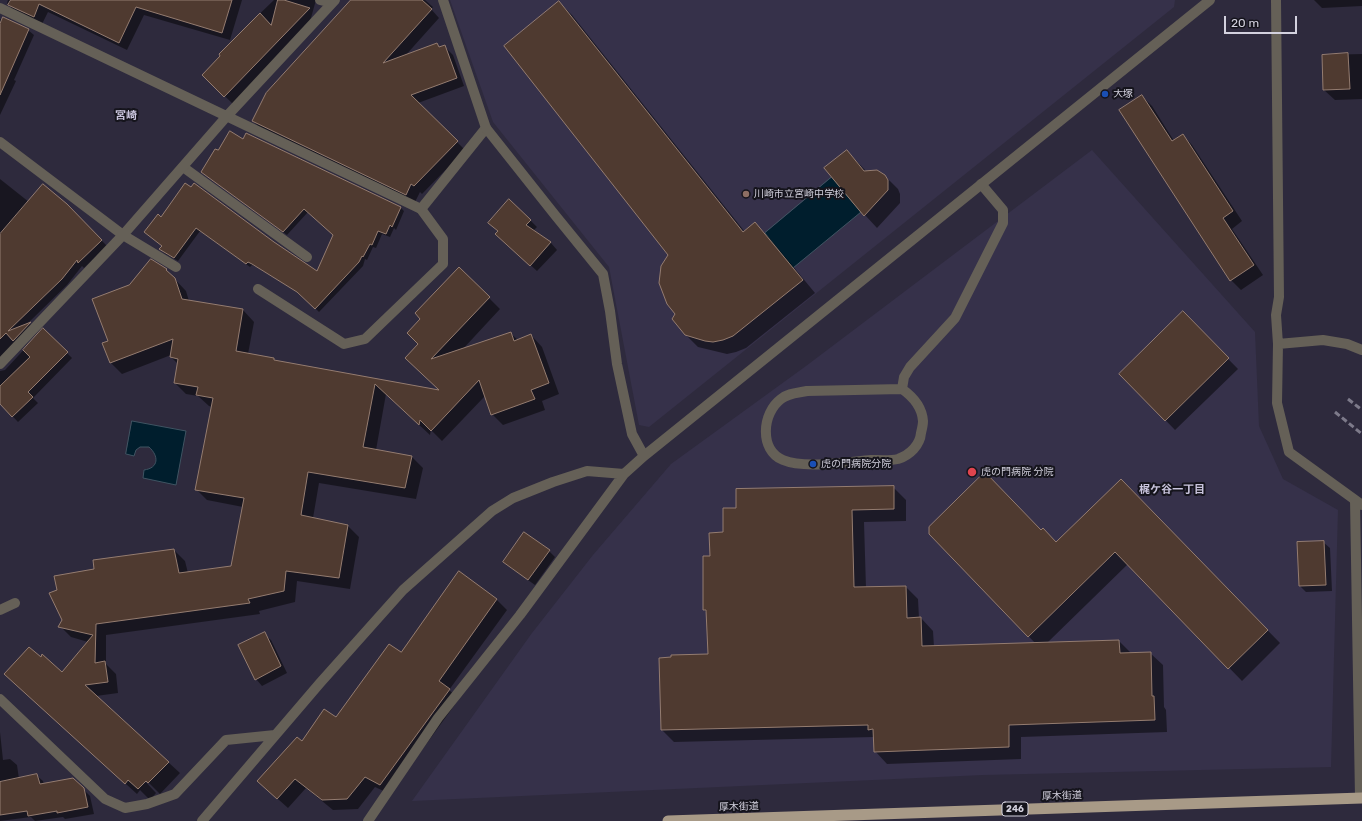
<!DOCTYPE html>
<meta charset="utf-8">
<style>
body{margin:0}
#map{position:relative;width:1362px;height:821px;overflow:hidden;background:#2e2a3d;font-family:Rubik,sans-serif}
canvas{display:block}
.scale{position:absolute;left:1224px;top:16px;width:73px;height:18px;box-sizing:border-box;border:2px solid #d3d1de;border-top:0;padding-left:5px;font-size:12px;line-height:14px;white-space:nowrap;color:#d3d1de;-webkit-text-stroke:3px #15141c;paint-order:stroke}
</style>
<div id="map">
<canvas width="1362" height="821"></canvas>
<div class="scale">20 m</div>
</div>
<script>
const context = document.querySelector('canvas').getContext('2d');
context.lineJoin = 'round';
function paint(path, color) { context.fillStyle = color; context.fill(path, 'evenodd'); }
function stroke(path, color, width, dash) { context.strokeStyle = color; context.lineWidth = width; context.lineCap = dash ? 'butt' : 'round'; context.setLineDash(dash || []); context.stroke(path); }
function write(font, color, halo, rows, align = 'center') {
  context.font = font + ' Rubik,"Noto Sans JP",sans-serif'; context.lineWidth = 4; context.setLineDash([]); context.textBaseline = 'middle'; context.strokeStyle = halo; context.fillStyle = color; for (const [text, x, y, turn = 0] of rows) {
    context.save(); context.translate(x, y); context.rotate((+turn || 0) * Math.PI / 180); context.textAlign = isNaN(turn) ? turn : align; if (halo) context.strokeText(text, 0, 0); context.fillText(text, 0, 0); context.restore();
  }
}
paint(new Path2D(`
 M450,0H1175L1174,7L649,427L639,425L609,267L493,122Z
 M1092,150L1255,332L1259,426L1283,479L1338,510L1331,767L983,775L412,801L532,633L593,555L671,464L806,366Z`), '#36314a');
const water = new Path2D(`
 M832,177L861,212L793,268L765,233Z
 M132,421L186,431L176,485L143,478L144,470C159,468 159,456 149,447H140L136,450L134,456L126,454Z`);
paint(water, '#001e2d');
stroke(water, '#3f5462', 1);
paint(new Path2D(`
 M8,0H242L230,40L144,15L127,50L48,12L42,24L15,12L7,3Z
 M274,0H316L309,25L233,104L203,75L246,27Z
 M352,0H425L433,7L431,9L439,18L405,56L437,44L440,48L444,46L453,55L464,86L418,103L465,150L422,194L420,192L415,202L261,129L253,121Z
 M1314,0H1362V6L1322,8Z
 M559,2L572,15L745,232L755,224L768,236L815,293L746,348L736,352L727,354L698,347L685,334L677,314L669,255Z
 M3,18L28,30L34,35L14,80L16,81L0,115V19L2,20Z
 M1362,54V99L1335,100L1324,90L1323,55Z
 M1142,96L1152,106L1174,141L1183,135L1192,145L1242,221L1232,229L1263,275L1241,290L1231,280L1120,111Z
 M243,141L401,208L404,211L396,230L394,228L390,237L382,234L376,248L373,247L367,260L365,259L363,266L319,312L302,295L257,267L252,265L250,267L200,231L178,261L164,253L161,249L163,246L145,232L161,218L273,242L317,272L334,235L308,212L287,235L206,175L218,152Z
 M847,151L867,172L885,176L898,189L900,194V203L877,228L865,215L826,168Z
 M0,179L29,202L66,205L107,246L84,268L82,266L67,285L25,326L30,324L36,329L0,368Z
 M530,220L537,227L533,231L551,243L557,250L537,271L503,240L499,232L489,223Z
 M166,270L186,291L189,301L243,310L254,322L248,354L274,359L277,362L441,391L418,369L489,298L500,309L462,350L510,333L518,340L531,335L542,347L559,394L542,401L545,410L503,425L492,414L485,396L442,441L431,430L430,435L386,394L376,450L412,457L423,468L416,499L319,483L313,518L348,526L359,537L350,589L297,581L295,602L259,611L260,614L106,635V664L116,674L118,693L96,696L180,773L160,794L143,777L142,778L156,793L150,800L140,790L137,794L17,685L62,674L88,642L71,637L60,626L95,570L174,550L185,561L188,573L232,567L243,507L207,500L196,489L212,407L209,406L198,396L186,394L175,383L178,364L171,357V355L122,374L111,363L109,341L130,286Z
 M1183,313L1238,369L1175,430L1121,374Z
 M43,329L72,358L33,398L38,403L18,422L0,403V371L5,370Z
 M893,487L906,500V521L864,522L866,588L906,587L918,599L919,618H921L933,631L934,647L1036,644L930,534L1041,531L1057,543L1133,493L1280,643L1242,681L1128,564L1047,643L1119,641L1132,654L1150,653L1163,665L1164,707L1166,710L1167,732L1021,737V759L887,764L875,751L874,737L674,742L662,730L709,655L708,614L704,610L711,557L737,509Z
 M1323,542L1330,548L1332,591L1306,592L1300,586Z
 M549,551L555,557L535,585L511,568L505,561Z
 M460,573L497,600L507,610L449,690L459,699L390,794L375,787L358,809L333,810L306,788L288,808L269,791L303,743L336,719L401,654Z
 M264,634L271,640L287,673L262,686L256,679Z
 M0,732L3,760L10,759L17,765L19,779L36,775L43,781L44,785L73,779L90,796L94,814L65,819L63,817L35,821L31,817L0,821Z`), '#0007');
const building = new Path2D(`
 M11,0H232L222,33L136,7L119,43L39,4L34,17L8,5Z
 M278,0H284L310,8L224,97L202,75L220,56L219,54L260,13L271,25Z
 M351,0H422L432,9L383,63L437,43L439,47L445,45L457,78L411,95L458,141L414,186L411,184L406,195L252,121L266,93Z
 M559,1L743,232L755,222L803,280L733,336L723,340L713,342L705,341L685,335L672,319L675,314L667,304L659,283L661,266L668,255L504,46Z
 M3,17L29,29L0,95V24Z
 M1348,53L1350,89L1323,90L1322,55Z
 M1142,95L1172,141L1183,134L1233,211L1223,218L1254,265L1230,281L1119,110Z
 M230,131L243,139L246,133L401,207L392,227L390,225L386,234L378,231L372,245L370,244L363,257L362,256L359,262L315,309L297,292L252,264L248,262L246,264L196,228L174,258L159,249L162,246L144,232L158,214L161,217L185,183L191,187L194,183L274,242L317,271L333,235L304,209L283,232L201,172L215,149L218,150Z
 M847,150L864,171L877,170L885,175L888,180V190L864,216L824,168Z
 M43,184L67,204L102,240L78,263L77,260L62,279L8,331L31,322L13,341L6,333L0,339V234Z
 M509,199L531,220L526,225L551,242L530,266L495,234L498,231L488,223Z
 M151,259L167,269L166,270L175,278L182,299L243,309L236,351L274,358V360L439,390L405,358L418,344L407,333L420,319L415,313L459,267L490,297L431,359L511,332L514,341L531,334L549,383L531,390L535,399L491,415L479,380L431,431L420,420L419,425L375,384L363,447L412,456L405,488L308,472L301,515L348,525L339,578L286,571L284,591L248,599L250,603L96,624L95,663L105,661L108,682L85,685L169,762L148,783L146,781L138,789L128,780L125,784L4,674L29,647L41,657L42,654L62,672L93,635L58,627L62,620L49,593L57,590L54,576L94,569L93,560L174,549L179,573L231,566L244,498L195,490L213,398L196,395L198,387L174,383L178,359L170,357L173,339L110,363L102,343L108,341L92,299L129,285Z
 M1183,311L1229,358L1165,421L1119,374Z
 M43,328L68,352L28,392L33,397L12,417L0,404V386L30,357L23,350Z
 M985,472L1041,530L1043,528L1056,542L1121,479L1268,630L1228,669L1115,552L1028,637L929,534V527Z
 M894,486V509L852,510L854,587L906,586L907,618L921,617L922,646L1119,640L1120,653L1151,652L1152,696H1154L1155,720L1009,725V747L874,752L873,729L868,730V725L661,730L659,658L671,657V655L708,654L706,610H703V556H710L709,533L723,532V508H736V489Z
 M524,532L550,550L528,580L503,562Z
 M1324,541L1326,585L1299,586L1297,542Z
 M459,571L497,599L439,681L450,689L380,785L365,777L347,799L322,800L295,779L277,799L257,781L297,737L302,741L324,709L336,717L389,644L401,652Z
 M265,632L281,666L255,680L238,645Z
 M37,774L40,784L73,778L84,788L88,807L57,813V811L28,816L27,811L0,815V782Z`);
paint(building, '#4f3a30');
stroke(building, '#947c70', 1);
stroke(new Path2D(`
 M183,167L307,257
 M421,209L486,128
 M902,389C912,396 922,407 923,421C923,425 922,429 921,433C920,445 910,455 898,459C890,461 879,460 871,460C847,462 804,469 783,460C759,450 762,413 781,399C788,393 798,393 807,391Z
 M902,389L904,377L910,367L955,318L1003,223V210L981,184
 M0,610L15,603`), '#656057', 10);
stroke(new Path2D(`
 M320,0L332,3
 M443,0L486,128L555,215L603,274L610,311L617,364L632,434L644,456
 M1276,0L1279,297L1276,315L1278,344L1277,403L1289,452L1362,505
 M0,8L421,209L443,239V264L365,339L344,344L258,289
 M0,142L123,235L176,267
 M1278,344L1323,340L1347,344L1362,350
 M0,364L123,235L227,116L335,0
 M1355,500L1360,798
 M0,699L105,799L125,808L147,804L175,794L226,740L275,735
 M202,821L320,683L403,590L492,511L513,498L553,482L587,471L624,474
 M368,821L438,718L520,615L624,474L644,456L1210,0`), '#656057', 10);
stroke(new Path2D(`
 M668,821L1362,798`), '#a89a87', 11);
stroke(new Path2D(`
 M1348,399L1362,410
 M1335,412L1362,434`), '#7d7a8a', 3, [6, 3]);
for (const [x, y, r, color] of [
 [1105,94,4,"#1a4fb4"],
 [746,194,4,"#8d6e63"],
 [813,464,4,"#1a4fb4"],
 [972,472,5,"#e0444e"]
]) { const dot = new Path2D(); dot.arc(x, y, r, 0, 2 * Math.PI); context.fillStyle = color; context.fill(dot); stroke(dot, '#15141c', 1.5); }
for (const [x, y, w] of [
 [1015,809,26]
]) { const box = new Path2D(); box.roundRect(x - w / 2, y - 7, w, 14, 3); context.fillStyle = '#15141c'; context.fill(box); stroke(box, '#d3d1de', 1); }
write('bold 9px', '#d3d1de', null, [
 ["246",1015,809]
]);
write('10px', '#d3d1de', '#15141c', [
 ["大塚",1113,94],
 ["川崎市立宮崎中学校",754,194],
 ["虎の門病院分院",821,464],
 ["虎の門病院 分院",981,472]
], 'left');
write('10px', '#d3d1de', '#15141c', [
 ["厚木街道",1062,796,-2],
 ["厚木街道",739,807,-2]
]);
write('bold 11px', '#c9c4dd', '#15141c', [
 ["宮崎",126,116],
 ["梶ケ谷一丁目",1172,490]
]);
</script>
